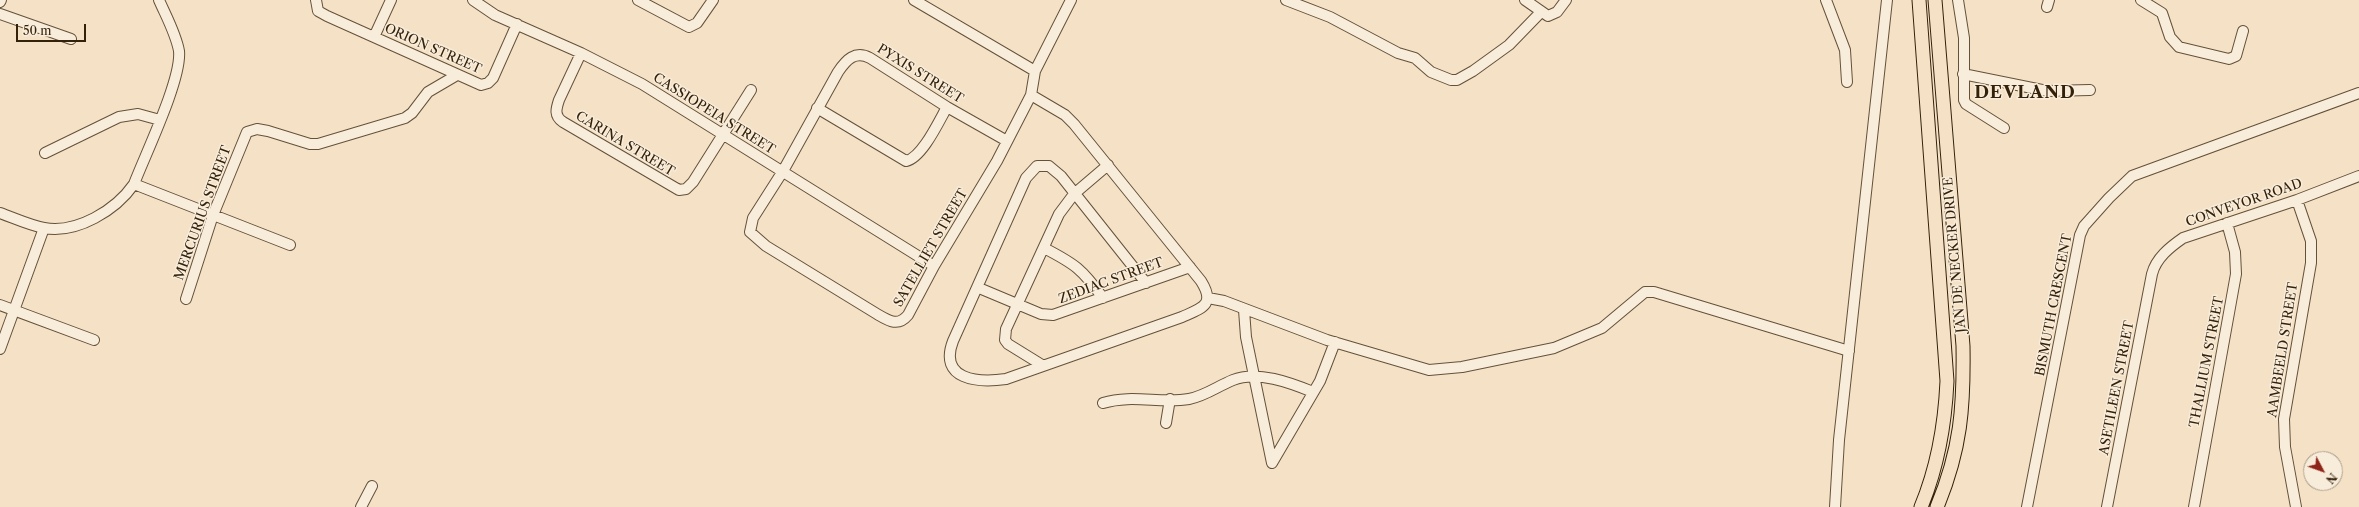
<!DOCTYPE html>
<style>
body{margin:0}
#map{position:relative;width:2359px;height:507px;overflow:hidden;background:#f5e2c6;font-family:"Libre Caslon Text",serif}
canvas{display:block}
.north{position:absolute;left:2303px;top:451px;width:40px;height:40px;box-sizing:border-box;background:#f8ecda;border:1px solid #a99b87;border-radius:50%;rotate:131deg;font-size:11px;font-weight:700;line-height:16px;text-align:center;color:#33210a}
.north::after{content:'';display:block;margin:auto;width:14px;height:18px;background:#8f2418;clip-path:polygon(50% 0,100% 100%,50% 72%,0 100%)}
.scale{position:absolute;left:16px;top:24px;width:70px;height:18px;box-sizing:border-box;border:2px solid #33210a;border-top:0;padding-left:5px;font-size:12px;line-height:14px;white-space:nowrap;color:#33210a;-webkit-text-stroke:3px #f8ecda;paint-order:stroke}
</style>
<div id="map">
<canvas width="2359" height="507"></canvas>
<div class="north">N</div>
<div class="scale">50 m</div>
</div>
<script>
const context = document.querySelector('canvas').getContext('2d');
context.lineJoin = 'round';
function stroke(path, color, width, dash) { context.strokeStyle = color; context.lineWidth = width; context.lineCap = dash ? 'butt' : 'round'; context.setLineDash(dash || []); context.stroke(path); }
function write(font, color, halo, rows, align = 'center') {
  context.font = font + ' "Libre Caslon Text",serif'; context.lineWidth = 3; context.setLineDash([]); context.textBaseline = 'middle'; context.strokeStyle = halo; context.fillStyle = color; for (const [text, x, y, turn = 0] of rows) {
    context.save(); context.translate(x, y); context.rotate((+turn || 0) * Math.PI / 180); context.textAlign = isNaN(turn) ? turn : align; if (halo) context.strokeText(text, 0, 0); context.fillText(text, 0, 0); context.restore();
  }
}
const minor = new Path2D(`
 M316,0L318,11L327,16L481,85L488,83L493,78L517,24
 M473,0L495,15L581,53L642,84L934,266
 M638,0L689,27L697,23L713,0
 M914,0L1035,71
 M1286,0L1330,17L1398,53L1415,58L1431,72L1451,80H1457L1473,71L1509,45L1541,12
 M1525,0L1548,16L1557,12L1566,0
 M1826,0L1845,50L1847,82
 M1958,0L1964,38V100L1966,104L2004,128
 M2141,0L2162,13L2170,37L2179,47L2229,59L2236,56L2243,31
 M0,2L1,0
 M2047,7L2049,0
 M0,14L71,39
 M374,37L391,0
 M581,53L559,100C556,109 554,116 563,122L679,190L686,189L693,182L751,90
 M1963,74L2047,91L2090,90
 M1031,95L1065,115L1074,124L1201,281C1216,305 1202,308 1182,317L1006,379C978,383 938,380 953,341L1026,178L1037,166H1049L1061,176L1146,283
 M817,108L906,161C922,158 939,121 947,107
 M1007,141L947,107L870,58C855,50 846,60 838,72L783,171L753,218L750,232L766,246L877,314C889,321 898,327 908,315L934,266L997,161L1031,95L1035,71L1071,0
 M45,153L119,117L138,114L160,120
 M134,184L290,245
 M0,213C14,218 29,225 44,228C77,234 116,210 134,184C145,155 182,79 179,51C176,34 166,16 159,0
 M1044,248C1075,264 1082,269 1103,298
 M979,288L1041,314L1053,315L1190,267
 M1208,298L1224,301L1327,340L1429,370L1462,367L1554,348L1602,328L1645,292H1654L1849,351
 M186,299L213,215L247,132L257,129L268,131L310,144H318L405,118L412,113L428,92L457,75
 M0,305L94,340
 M1244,310L1246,337L1272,463
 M0,349L44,228
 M1042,365L1008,344L1005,340L1006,329L1059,214L1074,194L1108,165
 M1103,403C1132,394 1161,404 1189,399C1205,396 1218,386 1233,380C1257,370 1291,383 1313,392
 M1166,423L1170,399
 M1272,463L1320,381L1335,342
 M361,507L372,486
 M1835,507L1839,440L1887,0
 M2027,507L2080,235L2084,226L2109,198L2132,176L2359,93
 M2107,507L2152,274C2156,258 2170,247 2183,238L2297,200L2359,176
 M2194,507L2236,274L2235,252L2227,223
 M2296,507L2285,447L2284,419L2311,263V241L2297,200`);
const major = new Path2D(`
 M1919,0L1947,381C1945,425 1938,466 1921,507
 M1935,0L1963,346C1964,407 1961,449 1937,507`);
stroke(minor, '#645139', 12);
stroke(major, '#33210a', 15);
stroke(minor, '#f8ecda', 10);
stroke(major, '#f5e2c6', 13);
write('13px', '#33210a', '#f8ecda', [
 ["ORION STREET",433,49,24],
 ["PYXIS STREET",920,74,32],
 ["CASSIOPEIA STREET",714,114,32],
 ["CARINA STREET",625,144,31],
 ["CONVEYOR ROAD",2244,203,-19],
 ["MERCURIUS STREET",203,213,-70],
 ["SATELLIET STREET",931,248,-60],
 ["JAN DE NECKER DRIVE",1955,255,-95],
 ["ZEDIAC STREET",1111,281,-20],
 ["BISMUTH CRESCENT",2054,305,-79],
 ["AAMBEELD STREET",2283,350,-81],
 ["THALLIUM STREET",2207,362,-79],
 ["ASETILEEN STREET",2117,388,-79]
]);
context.letterSpacing = '1px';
write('bold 17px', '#33210a', '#f8ecda', [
 ["DEVLAND",2025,93]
]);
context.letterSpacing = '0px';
</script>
